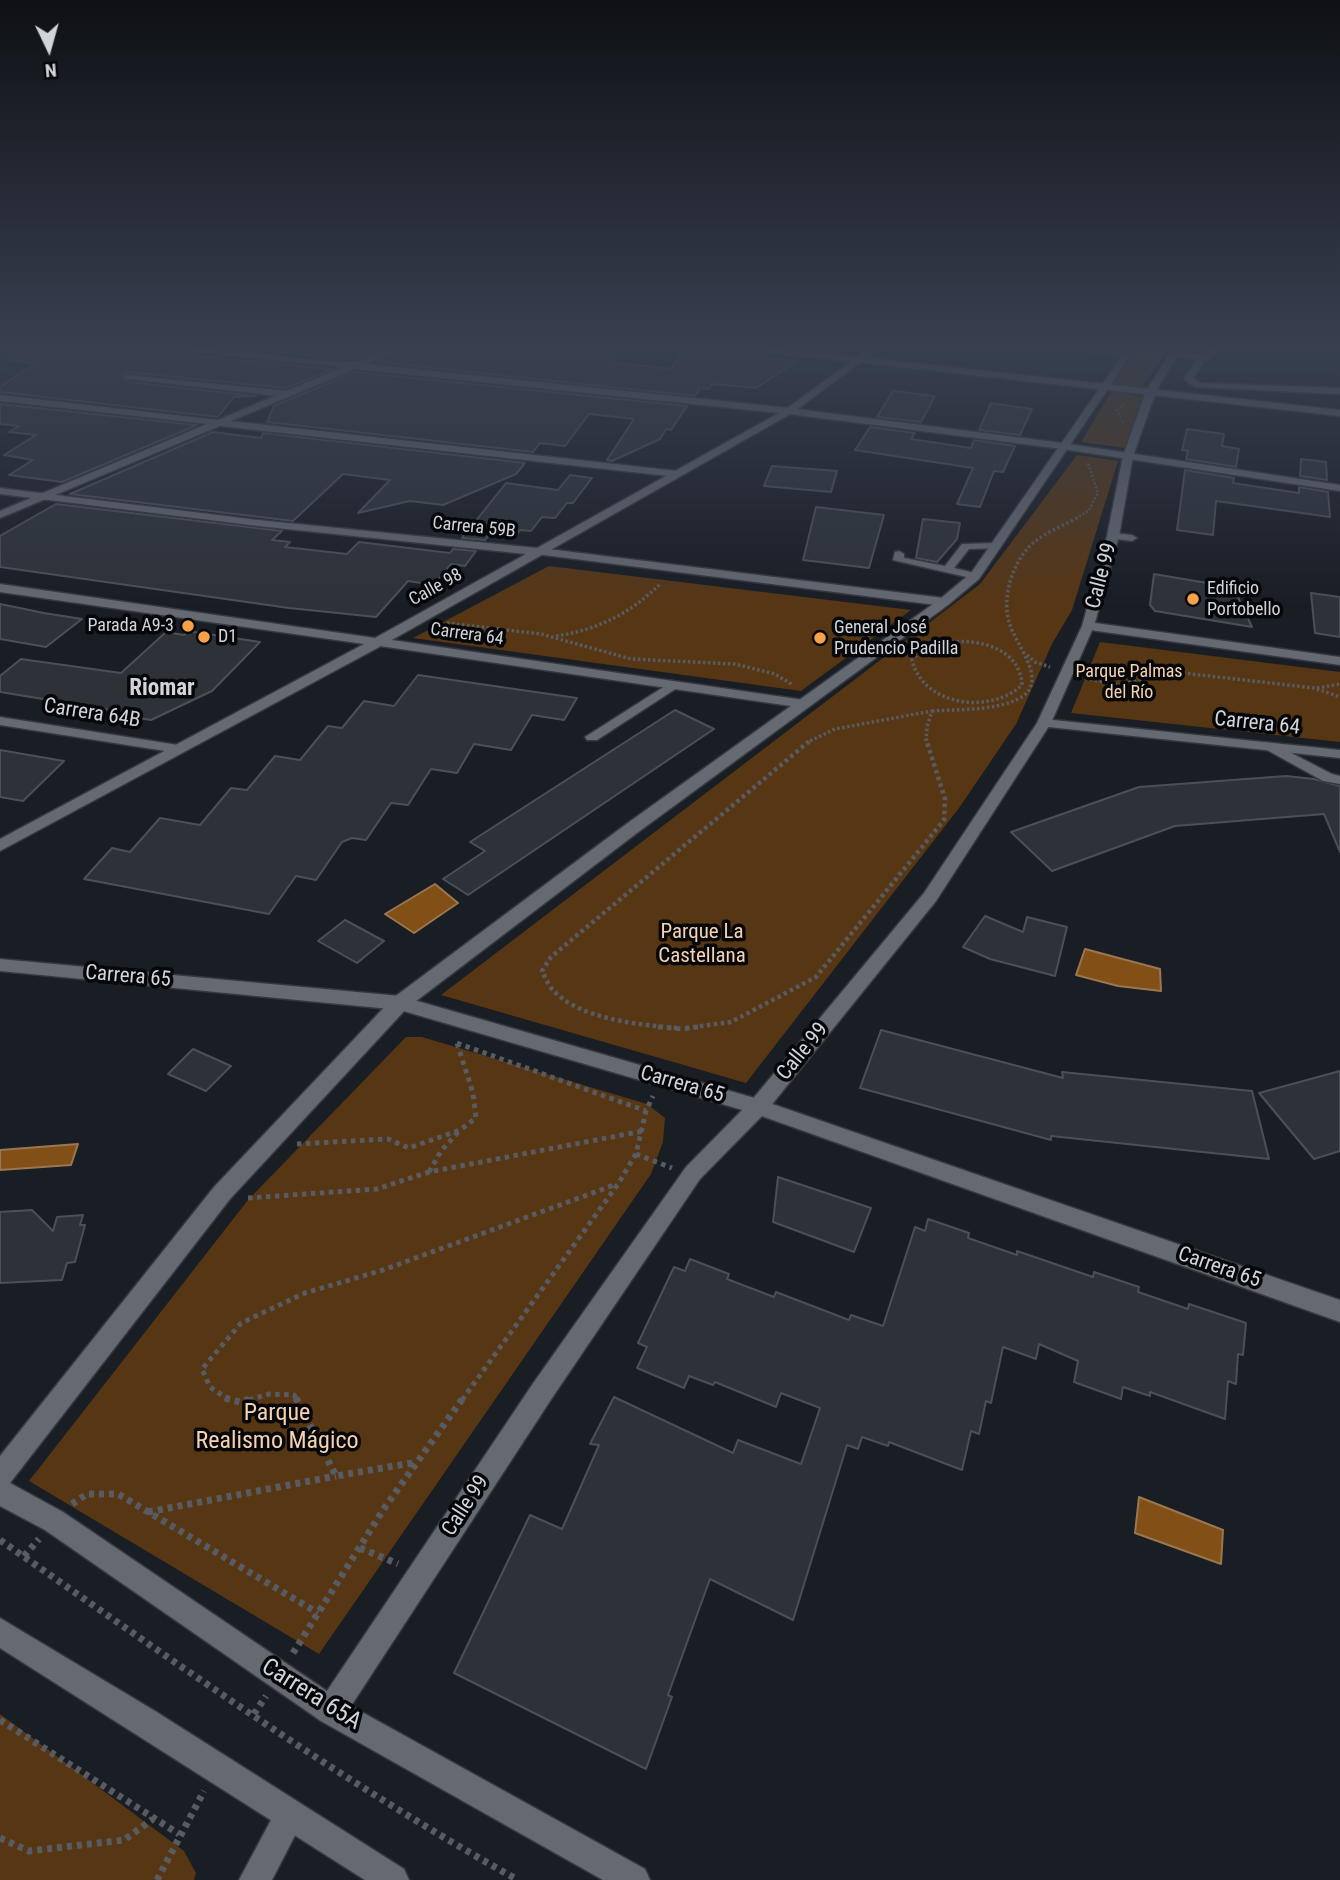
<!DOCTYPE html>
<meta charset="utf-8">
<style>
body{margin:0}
#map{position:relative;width:1340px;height:1880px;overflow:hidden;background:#191d24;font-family:"Roboto Condensed",sans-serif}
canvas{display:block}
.north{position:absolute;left:14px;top:14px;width:70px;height:70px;-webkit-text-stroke:5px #06070a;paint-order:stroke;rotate:175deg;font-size:19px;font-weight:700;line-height:28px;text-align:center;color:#d1d4d9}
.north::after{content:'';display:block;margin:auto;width:24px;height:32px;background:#d1d4d9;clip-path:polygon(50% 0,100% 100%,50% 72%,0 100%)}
</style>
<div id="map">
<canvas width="1340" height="1880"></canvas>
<div class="north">N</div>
</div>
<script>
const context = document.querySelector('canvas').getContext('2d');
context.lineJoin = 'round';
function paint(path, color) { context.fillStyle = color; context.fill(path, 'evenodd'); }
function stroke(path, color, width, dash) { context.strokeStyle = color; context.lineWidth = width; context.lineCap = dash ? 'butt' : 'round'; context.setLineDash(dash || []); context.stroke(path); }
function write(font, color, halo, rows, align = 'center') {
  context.font = font + ' "Roboto Condensed",sans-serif'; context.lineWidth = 7; context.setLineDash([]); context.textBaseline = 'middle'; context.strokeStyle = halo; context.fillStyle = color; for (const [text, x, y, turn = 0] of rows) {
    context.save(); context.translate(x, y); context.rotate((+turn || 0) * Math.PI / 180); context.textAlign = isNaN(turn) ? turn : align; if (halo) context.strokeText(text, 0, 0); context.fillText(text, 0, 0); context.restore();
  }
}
paint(new Path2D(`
 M1140,346H1170L1142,387L1113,384Z
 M1112,391L1144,397L1126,448L1081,442Z
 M1077,455L1118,461L1072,610L1052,644L1016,724L959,808L746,1083L441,995L980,584Z
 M549,566L911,610L801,691L413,638Z
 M1100,642L1340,672V742L1071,713Z
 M406,1037H422L647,1104L665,1118L663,1142L651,1174L319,1654L29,1481L248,1200Z
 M0,1714L184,1851L196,1873L194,1880H0Z`), '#573614');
const water = new Path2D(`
 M435,884L458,903L414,933L385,914Z
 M1085,949L1160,969L1161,991L1118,986L1076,975Z
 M78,1144L71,1165L0,1170V1150Z
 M1139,1497L1223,1530L1221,1564L1135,1533Z`);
paint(water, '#824f16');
stroke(water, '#9a7750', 2);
const building = new Path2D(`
 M11,346H93L333,369L286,388L125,372L122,376L128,382L256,396L234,397L218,417L0,392V387L35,363L10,361Z
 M260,346H390L362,357L349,359L254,350Z
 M407,346H623L609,362L671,369L686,347L764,355L761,358L798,361L756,388L712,384L709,389L700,388L695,396L376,362Z
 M355,372L687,406L671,430L666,429L660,439L612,461L607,460L634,419L589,414L565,446L540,443L533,452L267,422L274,406Z
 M893,391L935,396L921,422L877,417Z
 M991,403L1032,409L1020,435L979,430Z
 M0,404L197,425L62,482L9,475L33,460L4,455L36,435L9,432L19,426L0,424Z
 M870,427L915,433L911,439L971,448L974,440L1015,446L1003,472L994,471L980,507L957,504L973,468L855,450Z
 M1187,429L1224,434L1222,446L1239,449L1236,467L1186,459L1188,451L1182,450Z
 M213,432L261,438L263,433L525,463L516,474L443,505L410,501L358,513L390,480L343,474L293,521L70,494Z
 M1301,459L1326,462L1327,480L1300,476Z
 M772,466L837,471L831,492L764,486Z
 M1185,470L1234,478L1233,483L1299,493V487L1328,492L1330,517L1216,501L1213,535L1177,530Z
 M570,475L592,478L573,503H567L555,518L542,517L531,531L520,530L515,536L491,533L485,540L462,538L506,483L558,490Z
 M56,504L282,531L272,540L290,542L285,547L347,554L359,542L450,553L453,549L476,551L465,566L451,564L434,585L408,581L376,617L289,608L0,567V536Z
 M816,507L884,515L869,568L803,560Z
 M923,519L960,523L957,539L937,562L916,558Z
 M1154,574L1225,586L1231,582L1252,627L1155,611L1150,605Z
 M1311,593L1340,597V637L1315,633Z
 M0,604L44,613L82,619L46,647L0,639Z
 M188,631L260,642L212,691L151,720L115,714L117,711L0,692V676L21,659L121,673L166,632L184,635Z
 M418,675L577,698L564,720L532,715L511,750L474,744L457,773L431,769L408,805L391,803L366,840L352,838L342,842L316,880L296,876L269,914L84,879L112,848L130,852L160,818L200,825L231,788L247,790L275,756L300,760L328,726L342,728L364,701L394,706Z
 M675,710L714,729L468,895L443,879L485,851L470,842Z
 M0,750L64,761L23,801L0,797Z
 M1286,776L1314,779L1340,786V852L1324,814L1175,826L1052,871L1011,832L1139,787Z
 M985,916L1023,932L1027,917L1067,927L1055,976L990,959L963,947Z
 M345,920L384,941L357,963L318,941Z
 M881,1030L1063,1078L1062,1072L1252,1091L1269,1159L1051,1136V1140L860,1088Z
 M193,1049L231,1066L206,1091L168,1074Z
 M1340,1071V1151L1314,1159L1259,1093Z
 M778,1177L871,1208L854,1252L773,1222Z
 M32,1210L53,1231L57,1217L83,1215L80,1225H85L75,1262L67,1263L62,1280L0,1283V1212Z
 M928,1219L969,1233L968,1238L1017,1255V1251L1093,1277L1094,1272L1139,1287L1138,1292L1188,1309L1189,1304L1246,1323L1243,1355L1238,1354L1236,1384L1228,1381L1225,1419L1150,1392V1396L1123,1387L1121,1399L1074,1382L1078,1361L1039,1344L1036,1359L1003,1347L991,1403L986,1401L979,1434L971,1431L962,1470L889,1442L888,1446L862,1437L858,1449L847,1445L793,1620L710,1579L668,1695L672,1697L646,1769L454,1673L530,1515L562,1529L599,1445L590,1444L614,1397L733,1453L738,1440L801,1464L820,1408L781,1393L776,1407L715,1382L713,1385L689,1376L684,1388L637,1368L647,1347L638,1343L674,1267L685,1271L690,1259L729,1274L727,1279L774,1297L776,1292L849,1320L851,1315L883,1326L915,1227L925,1231Z`);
paint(building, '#2d3239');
stroke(building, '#4b5058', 2);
const lane = new Path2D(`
 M1038,346H1066L1130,354L1126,356Z
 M1213,346H1221L1209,360H1205L1193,378L1200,383L1340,388V394L1195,387L1184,379L1197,360L1170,355L1174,353L1204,355Z
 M125,375L287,391L291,394L287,397L128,379L124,377Z
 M1113,533L1132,535L1137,538L1132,541L1109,538V534Z
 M996,543L1001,546L1000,548L969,549L954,568L979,574L980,576L975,579L893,560L895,552L899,551L904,554V558L945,566L962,544Z
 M673,681L679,685L677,688L597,740H587L585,737Z
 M1272,743L1332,774L1340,776V784L1323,781L1267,750V744Z`);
const street = new Path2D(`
 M161,346C224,346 286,360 349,362C368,363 385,346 405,346L366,364L789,408L1062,443L1340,485V491L1062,449L789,414L355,369L231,421L677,471L682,474L677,477L220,426L0,518V511L207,424L0,401V395L218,420L343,367L165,349Z
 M734,346H761L1340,410V416L738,349Z
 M540,548L944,598L950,602L944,606L536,554V550Z
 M1088,622L1340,657V665L1083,629V623Z
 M378,638L804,700L811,704L804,708L373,645V639Z
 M0,717L178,745L185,749L178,753L0,725Z
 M1044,719L1340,750V758L1039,726V720Z
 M0,959L400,996L758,1099L1340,1300V1322L756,1114L400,1010L0,971Z
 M290,1801L301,1805L305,1816L272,1880H239L279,1805Z`);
const secondary = new Path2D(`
 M873,346H883L792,413L383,645L0,851V839L364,644L0,592V584L375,638L526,554L258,526L0,494V488L258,520L537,548L786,409Z
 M1129,346H1137L979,579L948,605L637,833L407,1008L230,1199L10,1483L63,1512L327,1691L534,1382L686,1167L751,1101L924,893L1037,723L1082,626L1107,536L1123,456L1146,391L1175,346H1183L1156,391L1133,456L1119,536L1094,626L1051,723L936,901L765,1113L700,1179L552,1398L351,1706L645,1869L650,1880H603L321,1721L45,1530L0,1506V1456L214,1187L393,998L625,825L940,599L971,573Z
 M0,1618L155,1711L404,1869L409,1880H365L0,1648Z`);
stroke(lane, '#35383e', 3);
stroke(street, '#35383e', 3);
stroke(secondary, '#35383e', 3);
stroke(new Path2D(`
 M1123,422L1117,411L1124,404
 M1076,519L1089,510L1098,493L1088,463`), '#585b62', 2.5, [2, 2]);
stroke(new Path2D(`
 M447,623L541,634L631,659L735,664L775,674L793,685
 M556,636C598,630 631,613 661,583
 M912,647C926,649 937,644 950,642C981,639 1020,649 1022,685C990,715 923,706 912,660L921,650
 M1027,655L1035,662L1050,667
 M1085,678L1120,685L1151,676L1183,673L1314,688L1340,697
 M1317,688L1340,684
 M932,711C959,709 991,711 1016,700C1053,684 1015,645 1009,622C1002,597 1012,565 1029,547C1042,533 1063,526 1079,517
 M810,741L835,729L932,711
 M926,741L927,727L932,711`), '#585b62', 3.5, [2.5, 2.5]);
stroke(new Path2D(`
 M677,1028C641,1025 578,1019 553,990C548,985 545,977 542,971L551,957L812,739
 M686,1028L731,1022L816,977L944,820L945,799L926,739`), '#585b62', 4.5, [3.5, 3.5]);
stroke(new Path2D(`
 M658,1027L682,1029L698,1027
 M457,1043L646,1111
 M297,1144L388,1139L409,1148L460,1130L476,1118L473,1093L457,1043L460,1040
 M636,1154L672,1168
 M429,1172L441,1151L459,1131
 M248,1198L377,1189L429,1172L643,1131
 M229,1400L210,1387L202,1369L241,1323L305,1293L383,1270L617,1184
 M249,1400L269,1394L294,1395L297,1400
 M462,1400L618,1184L636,1154L646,1111L653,1096`), '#585b62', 5, [4.5, 4.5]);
stroke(new Path2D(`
 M225,1398L240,1402L254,1398
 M296,1398L336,1476L417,1462
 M72,1504L87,1494H118L318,1613
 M148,1512L336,1476
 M0,1540C169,1658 338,1780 518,1880
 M360,1548L398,1564
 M24,1556L39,1539
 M293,1653L383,1510L463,1398
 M254,1714L266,1696
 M0,1720L179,1834
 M0,1838L29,1851L124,1840L153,1819
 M157,1880L204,1791`), '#585b62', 7, [5, 5]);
paint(lane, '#646972');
paint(street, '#646972');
paint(secondary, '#646972');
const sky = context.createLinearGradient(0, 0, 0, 609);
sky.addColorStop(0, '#0e1014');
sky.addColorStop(0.57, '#384050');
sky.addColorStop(1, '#38405000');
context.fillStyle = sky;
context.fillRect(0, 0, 1340, 609);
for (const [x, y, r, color] of [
 [1193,599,7,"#f7a248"],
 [188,626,7,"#f7a248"],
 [204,637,7,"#f7a248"],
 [820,638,7,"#f7a248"]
]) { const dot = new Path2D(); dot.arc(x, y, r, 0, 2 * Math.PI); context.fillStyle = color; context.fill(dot); stroke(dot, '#06070a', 2.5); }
write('18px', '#d1d4d9', '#06070a', [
 ["Carrera 59B",474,528,6],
 ["Calle 98",436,588,-29],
 ["Carrera 64",467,635,8]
]);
write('18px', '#d1d4d9', '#06070a', [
 ["Edificio",1207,589],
 ["Portobello",1207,610],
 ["Parada A9-3",174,626,"right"],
 ["General José",834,628],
 ["Prudencio Padilla",834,649],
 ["D1",218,637]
], 'left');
write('18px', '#f6d2b1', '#06070a', [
 ["Parque Palmas",1129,672],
 ["del Río",1129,693]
]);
write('21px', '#d1d4d9', '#06070a', [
 ["Calle 99",1102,576,-75],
 ["Carrera 64B",92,714,9],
 ["Carrera 64",1257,724,6],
 ["Carrera 65",128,977,5],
 ["Calle 99",803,1052,-51],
 ["Carrera 65",682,1085,16],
 ["Carrera 65",1219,1268,19],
 ["Calle 99",466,1506,-57]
]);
write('21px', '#f6d2b1', '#06070a', [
 ["Parque La",702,933],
 ["Castellana",702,957]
]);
write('bold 23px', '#d1d4d9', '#06070a', [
 ["Riomar",162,689]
]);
write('24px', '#f6d2b1', '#06070a', [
 ["Parque",277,1414],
 ["Realismo Mágico",277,1442]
]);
write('24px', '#d1d4d9', '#06070a', [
 ["Carrera 65A",311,1695,32]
]);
</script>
